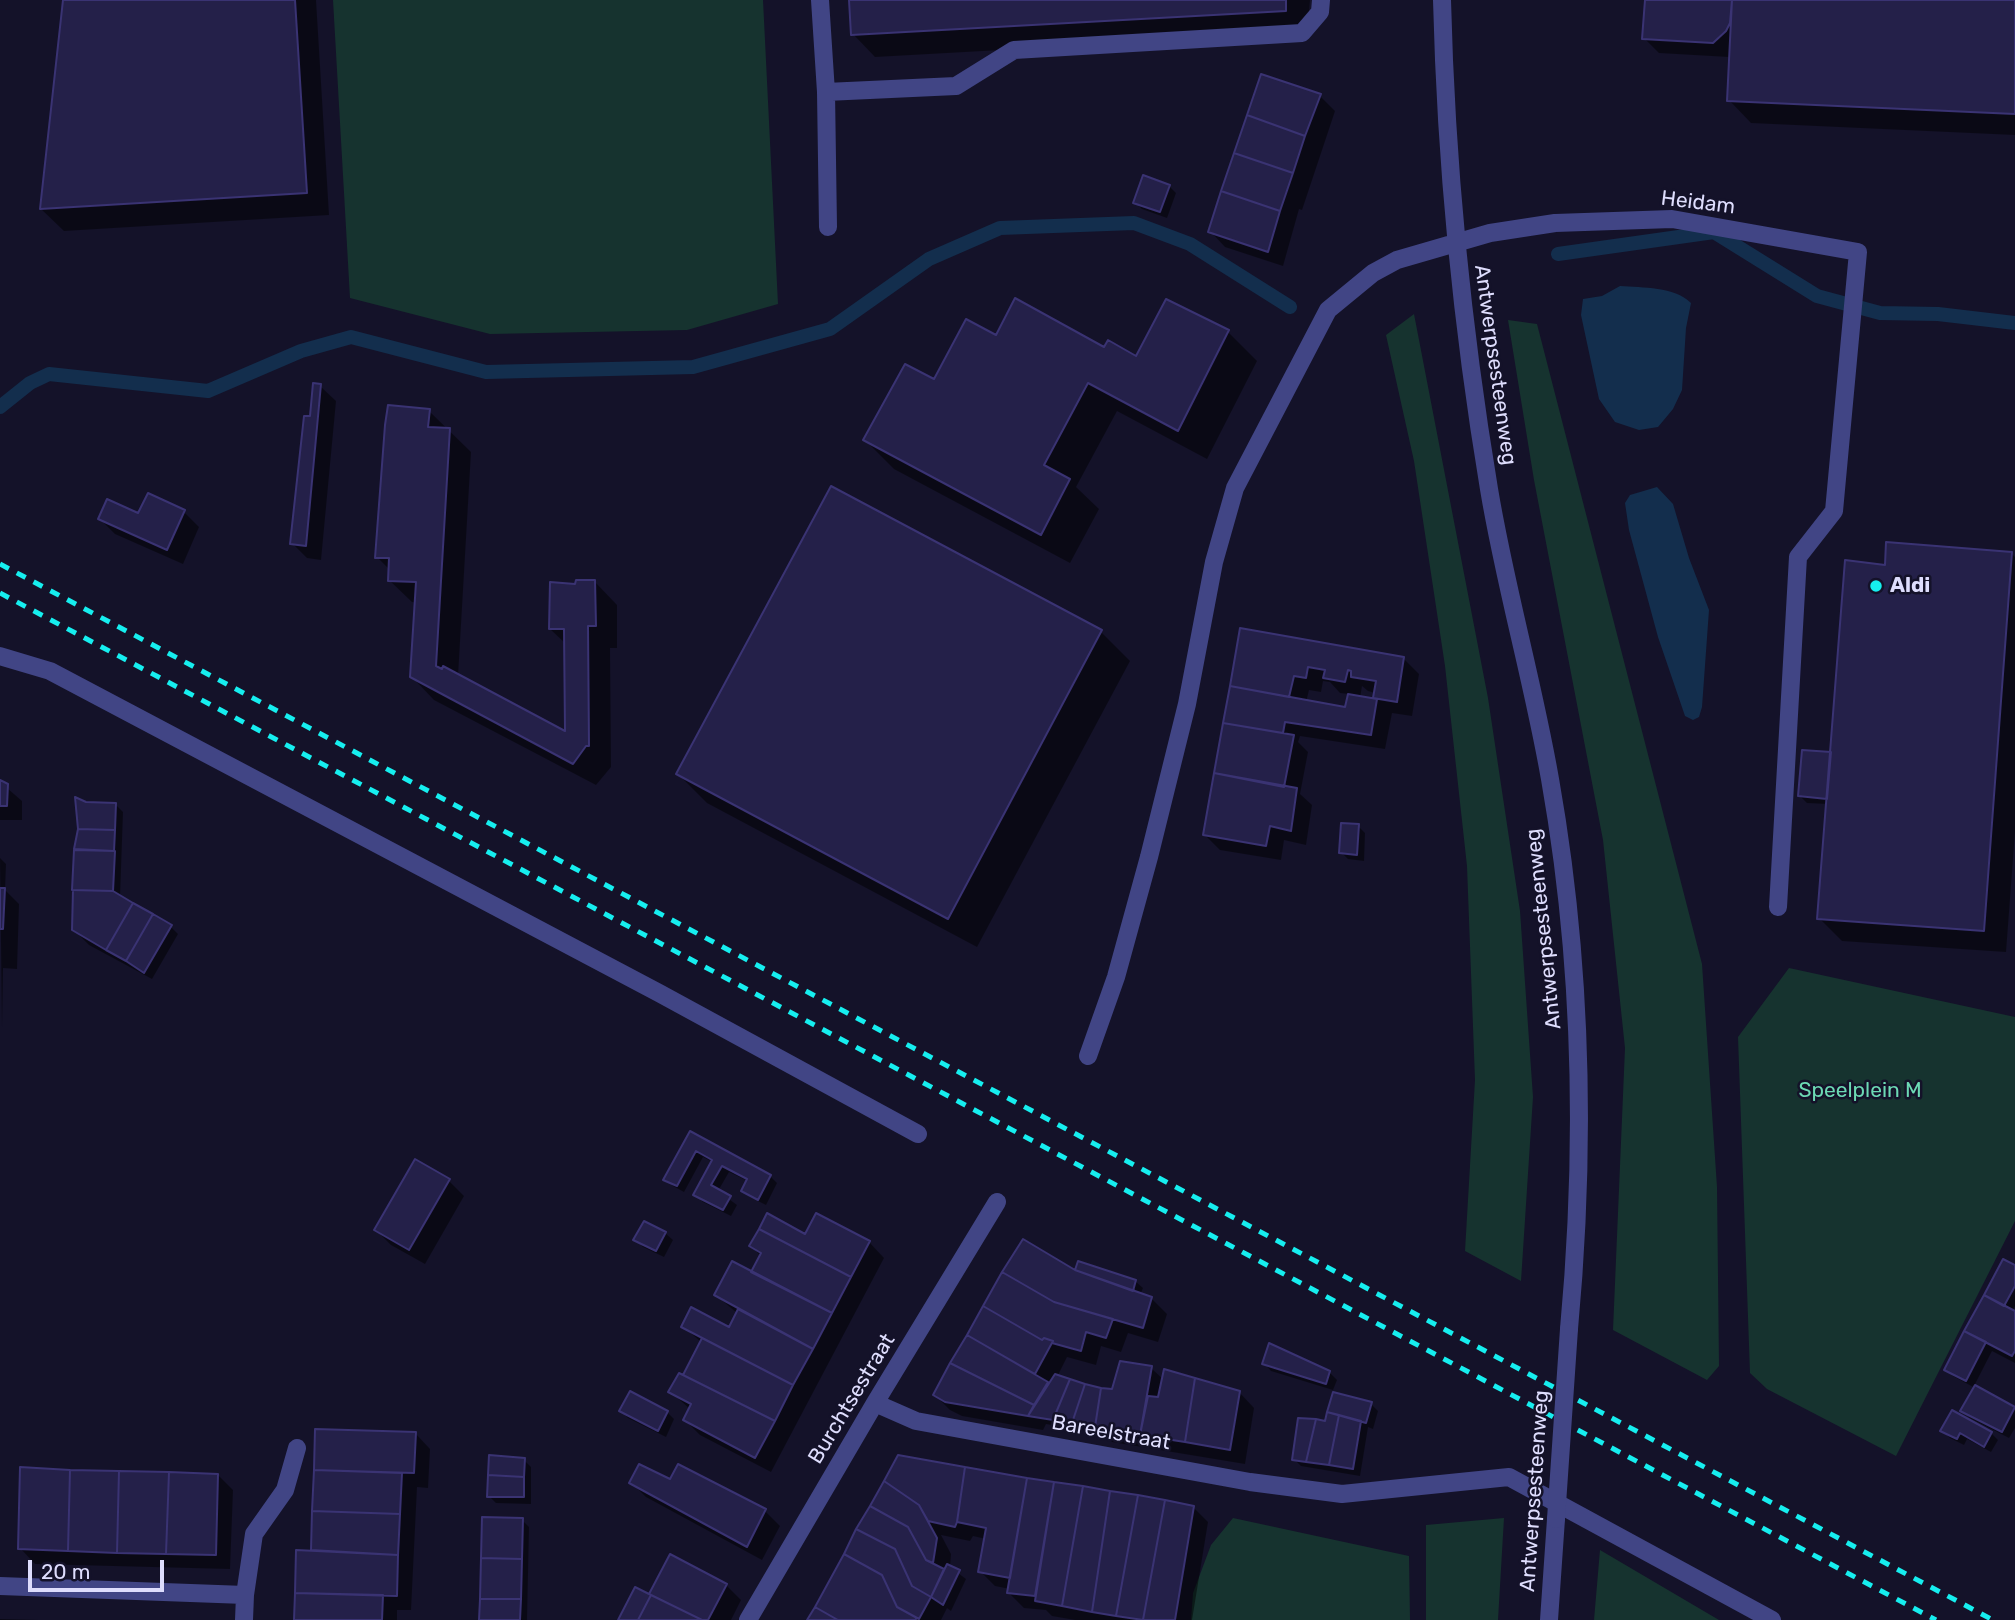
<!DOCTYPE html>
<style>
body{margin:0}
#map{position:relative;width:2015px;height:1620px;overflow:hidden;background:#141229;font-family:Rubik,sans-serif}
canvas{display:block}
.scale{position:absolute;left:28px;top:1560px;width:136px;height:32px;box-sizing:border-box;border:4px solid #deddfd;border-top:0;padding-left:9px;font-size:21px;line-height:24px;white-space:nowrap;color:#deddfd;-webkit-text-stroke:5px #141229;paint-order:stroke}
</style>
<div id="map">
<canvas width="2015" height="1620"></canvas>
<div class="scale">20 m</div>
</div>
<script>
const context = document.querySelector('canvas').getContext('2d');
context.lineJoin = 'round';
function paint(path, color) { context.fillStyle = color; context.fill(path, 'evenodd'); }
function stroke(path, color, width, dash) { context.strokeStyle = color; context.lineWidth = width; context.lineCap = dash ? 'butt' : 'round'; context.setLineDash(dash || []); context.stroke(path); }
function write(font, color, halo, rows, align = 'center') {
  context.font = font + ' Rubik,sans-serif'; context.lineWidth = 5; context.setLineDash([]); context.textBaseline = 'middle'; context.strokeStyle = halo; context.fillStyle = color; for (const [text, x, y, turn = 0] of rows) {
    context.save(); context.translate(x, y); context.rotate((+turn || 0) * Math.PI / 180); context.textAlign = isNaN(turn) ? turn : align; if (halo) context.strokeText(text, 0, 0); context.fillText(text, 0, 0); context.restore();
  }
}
paint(new Path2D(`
 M333,0H763L778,304L687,330L490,334L350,298Z
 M1414,314L1488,698L1520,911L1533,1097L1521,1281L1465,1251L1475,1080L1467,866L1445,666L1414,461L1386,335Z
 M1508,320L1537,324L1702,964L1717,1187L1719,1366L1707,1380L1613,1330L1625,1048L1603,840L1534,480Z
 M1789,968L2015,1017V1221L1896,1456L1767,1389L1750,1373L1738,1037Z
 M1233,1518L1409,1556L1410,1620H1191L1193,1593L1211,1545Z
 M1504,1518L1498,1620H1426V1525Z
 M1600,1550L1719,1620H1594Z`), '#16332f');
paint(new Path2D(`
 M1620,286C1643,288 1674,286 1691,303L1686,328L1682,390L1673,409L1658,427L1639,430L1615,422L1599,399L1581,315L1583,299L1602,296Z
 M1657,487L1673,504L1689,558L1709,610L1702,707L1699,717L1693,720L1685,716L1658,637L1629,530L1625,503L1630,495Z`), '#132e4d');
paint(new Path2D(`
 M65,0H316L329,215L64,231L41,209Z
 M851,0H1310L1307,33L875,57L853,34Z
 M1646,0H2015V135L1751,123L1729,100L1731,54L1729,57L1659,53L1644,38Z
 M1320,96L1335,111L1302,210L1299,209L1283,266L1225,247L1210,231Z
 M1169,186L1176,193L1167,218L1142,209L1135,202Z
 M1228,332L1257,361L1207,459L1117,411L1076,487L1099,509L1070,563L894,469L865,440L935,381L997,337L1137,358Z
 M320,386L336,401L321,560L307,558L292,543Z
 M429,411L471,452L458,676L567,733L566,644L550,629L577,585L595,582L617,605V648H610L611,767L596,785L434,700L412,677L417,603L412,602L389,580L390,570L377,557Z
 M149,495L184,512L199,527L183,564L115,534L100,519L139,516Z
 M2012,554L2015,557V832L2006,952L1842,941L1819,918L1828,804L1807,803L1800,796L1832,754L1886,567Z
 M1241,630L1404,659L1419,674L1412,716L1392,713L1385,749L1300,736L1298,742L1308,752L1300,794L1312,805L1306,845L1284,840L1281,860L1220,850L1205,835ZM1323,681L1330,682L1340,693L1349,694L1347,709L1306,702L1309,690L1321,692ZM1362,686L1368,691L1375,693L1374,700L1360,698Z
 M1101,632L1130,661L977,947L707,803L678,774Z
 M0,782L22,801V820H0Z
 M86,804L116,805L123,812L120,897L171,927L178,934L152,979L89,945L73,929L75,850Z
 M1358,826L1365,833L1364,861L1348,859L1341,852Z
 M0,858L6,864L5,890L19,904L17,969L3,968L2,1027Z
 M690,1134L770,1176L777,1183L766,1205L750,1197L743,1190L748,1181L729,1172L718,1191L737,1205L731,1216L703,1202L695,1195L713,1162L703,1157L684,1192L673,1186L666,1179Z
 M416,1162L449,1181L464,1196L425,1264L391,1245L376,1230Z
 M665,1233L673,1240L664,1257L643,1247L636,1240Z
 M806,1236L869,1242L884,1258L771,1472L700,1435L685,1420L691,1410L671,1392L684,1377L702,1343L683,1326L729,1329L738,1314L716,1295L752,1274L761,1256L751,1246Z
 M1023,1241L1074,1271L1135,1281L1143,1288L1140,1295L1152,1299L1167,1314L1158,1342L1128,1333L1121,1352L1101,1346L1096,1365L1067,1357L1057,1377L1114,1391L1151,1368L1164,1380L1239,1392L1254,1408L1245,1464L1112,1442L1104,1434L1046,1424L1043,1430L962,1416L950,1410L935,1395Z
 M2015,1267V1306L2012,1312L2015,1314V1363L1992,1351L1974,1386L2015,1409V1428L2009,1438L1970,1418L1963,1411L1975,1388L1953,1376L1946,1369Z
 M1264,1363L1329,1372L1337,1380L1333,1390L1271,1371Z
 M1371,1404L1378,1411L1373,1429L1368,1427L1360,1476L1301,1466L1294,1459L1327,1423Z
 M621,1411L667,1412L674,1419L666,1437L628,1418Z
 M317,1431L415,1433L430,1449L428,1488L417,1487L411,1610H397V1620H296L313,1552Z
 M1943,1431L1991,1433L1998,1440L1991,1452L1967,1439L1964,1445L1950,1438Z
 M899,1457L1193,1507L1208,1522L1192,1620H1075L1052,1616L1046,1610L1024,1608L1009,1593L1010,1589L995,1586L980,1571L986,1539L973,1536L970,1541L941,1535L951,1554L950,1567L966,1579L951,1611L947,1608L941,1620H809Z
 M524,1460L531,1467V1504L496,1503L489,1496Z
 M218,1475L233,1490L230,1569L35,1564L20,1548Z
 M671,1481L765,1511L780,1526L762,1560L646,1497L631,1482Z
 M522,1520L529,1527L527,1620H481Z
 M671,1557L726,1585L741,1600L731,1620H620L652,1596Z
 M0,1619L39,1620H0Z`), '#0007');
stroke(new Path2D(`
 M1558,254L1714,232L1817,296L1880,313L1938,314L2015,323
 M0,407L30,383L49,374L208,391L301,351L351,337L486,372L693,367L830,329L929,259L1000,228L1134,223L1190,244L1290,307`), '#132e4d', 14);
const building = new Path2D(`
 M63,0H295L307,193L40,209Z
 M849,0H1286V11L851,35Z
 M1645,0H1732L1730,23L1726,31L1713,43L1642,39Z
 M1732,0H2015V114L1727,101Z
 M1261,74L1321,94L1305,136L1247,115Z
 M1247,115L1305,136L1293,173L1234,153Z
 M1234,153L1293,173L1280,211L1221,191Z
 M1143,175L1170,185L1160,212L1133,203Z
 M1221,191L1280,211L1268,252L1208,232Z
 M1015,298L1104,347L1108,340L1136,356L1166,299L1229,330L1178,431L1088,383L1044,465L1070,479L1041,535L863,440L905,364L934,379L966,319L996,335Z
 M313,383L321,384L306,546L290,544L304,416H310Z
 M388,405L430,409L428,427L450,428L436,666L442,669L443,666L565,731L564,629H549L550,582L575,584L576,580H595L596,626H588L589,746H586L573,764L410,677L416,582L388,581L389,558H375L385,425Z
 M831,486L1102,630L948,919L676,774Z
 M148,493L185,510L167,550L98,519L107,499L138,513Z
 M1886,542L2012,552L1984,931L1817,919L1845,560L1885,565Z
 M1240,628L1404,657L1397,702L1373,698L1376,681L1351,677V671L1348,670L1345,682L1323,678L1325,670L1308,667L1306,678L1294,676L1289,697L1230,686Z
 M1230,686L1345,707L1348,694L1377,699L1371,735L1285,722L1283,733L1223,723Z
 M1223,723L1294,735L1284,787L1214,773Z
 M1802,750L1831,752L1827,799L1798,796Z
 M1214,773L1297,788L1291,831L1270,826L1266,846L1203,835Z
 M0,780L8,784L7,806H0Z
 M75,797L86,802L116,803L115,830L78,829Z
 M1341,823L1359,824L1357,855L1339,853Z
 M78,829L115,830L114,851L74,849Z
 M74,850L115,851L113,891L72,890Z
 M0,888H5L3,929H0Z
 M73,890L113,891L133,903L106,950L72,930Z
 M133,903L153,914L126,961L106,950Z
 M153,914L172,925L144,973L126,961Z
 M690,1131L771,1175L758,1200L741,1191L747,1179L722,1166L711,1185L731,1196L723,1210L693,1195L712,1160L696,1151L677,1186L663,1180Z
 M415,1159L450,1179L409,1250L374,1230Z
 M767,1213L805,1234L816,1213L870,1241L851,1277L759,1229Z
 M644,1221L666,1232L656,1251L633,1240Z
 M759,1229L851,1277L832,1313L751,1272L761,1253L749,1246Z
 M1023,1239L1075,1270L1152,1297L1143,1328L1054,1302L1002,1272Z
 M2003,1259L2015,1265V1286L2004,1306L1984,1295Z
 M732,1261L832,1313L813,1349L714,1295Z
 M1078,1261L1136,1280L1133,1291L1075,1270Z
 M1002,1272L1054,1302L1113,1319L1106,1338L1086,1332L1081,1351L1052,1343L1053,1341L1044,1338L1042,1340L983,1306Z
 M1984,1295L2015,1311V1351L2012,1356L1964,1331Z
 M983,1306L1042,1340L1044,1338L1053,1341L1035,1374L967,1335Z
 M691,1307L729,1327L738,1309L813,1349L793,1385L681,1327Z
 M1964,1331L1986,1342L1966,1381L1944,1370Z
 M967,1335L1048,1382L1034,1405L950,1363Z
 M702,1338L793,1385L775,1421L683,1375Z
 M1269,1343L1330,1371L1326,1384L1262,1364Z
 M1120,1361L1152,1366L1140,1435L1095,1427L1101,1388L1112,1389Z
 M950,1363L1034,1405L1028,1416L945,1402L933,1395Z
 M1164,1369L1195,1378L1185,1442L1140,1435L1148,1396L1158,1397Z
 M679,1373L775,1421L755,1458L683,1420L691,1404L668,1392Z
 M1055,1374L1070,1379L1053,1420L1028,1416Z
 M1195,1378L1240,1391L1230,1450L1185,1442Z
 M1070,1379L1085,1384L1072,1423L1053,1420Z
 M1085,1384L1101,1388L1095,1427L1072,1423Z
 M1975,1385L2015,1407L2002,1432L1960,1411Z
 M630,1391L668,1411L658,1431L619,1411Z
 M1333,1392L1372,1402L1366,1423L1327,1412Z
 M1952,1410L1992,1432L1984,1447L1960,1433L1957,1439L1940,1431Z
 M1327,1412L1339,1415L1329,1465L1306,1462L1316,1419L1325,1421Z
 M1339,1415L1361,1421L1353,1469L1329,1465Z
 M1298,1418L1316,1419L1306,1462L1292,1460Z
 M315,1429L416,1432L414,1473L314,1470Z
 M489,1455L525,1458L524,1477L488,1475Z
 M898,1455L965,1467L957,1522L955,1527L928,1521L919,1505L884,1481Z
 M639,1464L670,1479L678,1464L766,1509L747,1547L629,1483Z
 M20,1467L70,1470L68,1551L18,1549Z
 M965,1467L1027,1478L1010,1578L978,1572L986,1528L957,1522Z
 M70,1470L119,1471L117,1553L68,1551Z
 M314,1470L402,1473L400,1514L312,1511Z
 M119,1471L169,1472L166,1554L117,1553Z
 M169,1472L218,1474L216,1555L166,1554Z
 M488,1475L524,1477V1497H487Z
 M1027,1478L1054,1482L1035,1596L1007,1593Z
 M884,1481L919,1505L937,1538L933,1563L926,1560L908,1527L870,1506Z
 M1054,1482L1083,1486L1062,1606L1035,1601Z
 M1083,1486L1110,1491L1092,1612L1062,1606Z
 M1110,1491L1138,1495L1116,1616L1092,1612Z
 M1138,1495L1165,1500L1143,1620L1116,1616Z
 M1165,1500L1194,1506L1175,1620H1143Z
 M870,1506L908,1527L926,1560L944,1569L931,1597L912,1586L895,1549L856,1529Z
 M312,1511L400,1514L398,1555L311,1550Z
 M482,1517L523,1518L522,1559L481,1558Z
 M856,1529L895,1549L912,1586L931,1597L919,1619L897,1607L882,1575L844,1554Z
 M296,1550L398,1555L397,1596L295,1593Z
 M670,1554L727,1584L708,1620H702L649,1594Z
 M844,1554L882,1575L897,1607L917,1618L915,1620H838L815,1607Z
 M481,1558L522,1559L521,1599H480Z
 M947,1564L960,1570L943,1605L931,1597Z
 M635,1587L651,1595L638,1620H618Z
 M295,1593L383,1595L382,1620H294Z
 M651,1595L702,1620H638Z
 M480,1599H521L520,1620H479Z
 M815,1607L838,1620H807Z`);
paint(building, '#242049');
stroke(building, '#3a3373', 2);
stroke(new Path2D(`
 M820,0L826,92L828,227
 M1442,0C1446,164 1462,327 1489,489C1505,586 1533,681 1550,779C1582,960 1586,1146 1569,1329
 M826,92L956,86L1014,50L1302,33L1320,12L1321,0
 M0,656L50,671L659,993L918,1134
 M1088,1056L1116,977L1149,857L1187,704L1214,562L1235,488L1328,310L1373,273L1397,260L1490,233L1555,223L1672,219L1858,252L1834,511L1798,557L1778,907
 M875,1403L916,1421L1250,1482L1342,1494L1509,1477L1772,1620
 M0,1586L245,1595
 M244,1620L245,1595L254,1534L285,1490L297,1448
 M748,1620L875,1403L997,1202
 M1549,1620L1556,1519`), '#414585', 18);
stroke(new Path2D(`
 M0,564L1993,1620
 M0,593L1936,1620`), '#16eeef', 5, [10, 9]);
stroke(new Path2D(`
 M1556,1519L1569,1329`), '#414585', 18);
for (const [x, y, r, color] of [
 [1876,586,7,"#16eeef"]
]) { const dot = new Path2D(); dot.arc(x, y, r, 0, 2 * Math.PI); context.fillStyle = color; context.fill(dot); stroke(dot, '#141229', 2.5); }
write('21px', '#deddfd', '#141229', [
 ["Heidam",1698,203,7],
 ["Antwerpsesteenweg",1495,365,82],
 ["Antwerpsesteenweg",1544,929,-96],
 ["Burchtsestraat",852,1399,-59],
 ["Bareelstraat",1111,1433,10],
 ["Antwerpsesteenweg",1535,1491,-86]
]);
write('bold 21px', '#deddfd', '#141229', [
 ["Aldi",1890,586]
], 'left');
write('21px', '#6cd9b4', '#141229', [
 ["Speelplein M",1860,1091]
]);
</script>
